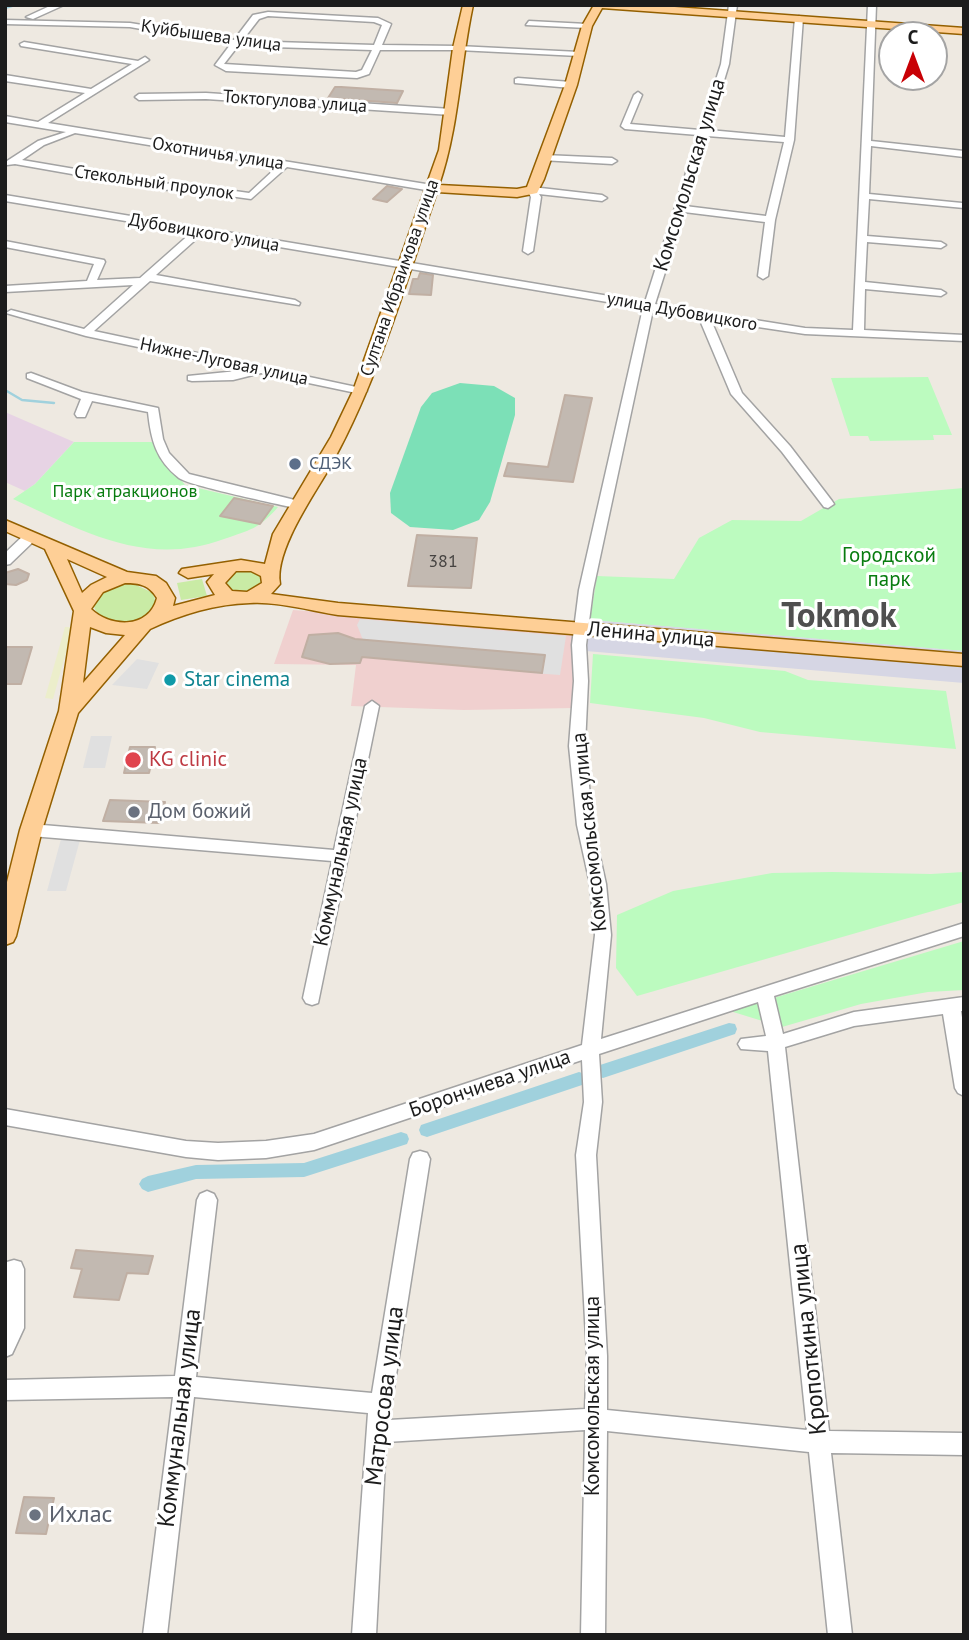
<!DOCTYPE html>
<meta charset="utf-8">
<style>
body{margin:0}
#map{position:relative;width:969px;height:1640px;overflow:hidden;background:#eee9e1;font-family:"PT Sans",sans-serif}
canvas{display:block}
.frame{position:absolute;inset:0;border:7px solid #1c1c1c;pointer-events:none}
.north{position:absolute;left:878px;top:21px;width:70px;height:70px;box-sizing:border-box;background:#fff;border:2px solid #a4a4a4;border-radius:50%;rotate:0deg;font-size:19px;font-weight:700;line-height:28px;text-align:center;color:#1c1c1c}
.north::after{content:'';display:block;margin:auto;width:24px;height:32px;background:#c80005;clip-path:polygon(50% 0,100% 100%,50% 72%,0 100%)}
</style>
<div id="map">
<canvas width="969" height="1640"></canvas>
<div class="frame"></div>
<div class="north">С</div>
</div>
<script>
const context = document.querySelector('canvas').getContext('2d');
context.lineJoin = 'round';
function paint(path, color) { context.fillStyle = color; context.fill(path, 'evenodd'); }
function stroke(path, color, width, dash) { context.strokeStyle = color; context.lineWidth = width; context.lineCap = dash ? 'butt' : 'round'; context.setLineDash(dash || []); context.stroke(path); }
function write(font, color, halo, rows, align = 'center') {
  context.font = font + ' "PT Sans",sans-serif'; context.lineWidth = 6; context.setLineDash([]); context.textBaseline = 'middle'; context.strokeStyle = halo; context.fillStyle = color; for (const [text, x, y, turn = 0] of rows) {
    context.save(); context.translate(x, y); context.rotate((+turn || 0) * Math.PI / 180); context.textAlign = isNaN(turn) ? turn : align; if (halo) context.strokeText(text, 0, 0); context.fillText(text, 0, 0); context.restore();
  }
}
paint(new Path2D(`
 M293,610L576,632L574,708L464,710L351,706L356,665L274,664Z`), '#f0d0cf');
paint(new Path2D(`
 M5,412L74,442L35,484L25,491L5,482Z`), '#e7d3e4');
paint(new Path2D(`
 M65,627H73L53,699L45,698Z`), '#eceecb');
paint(new Path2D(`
 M243,570L260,573L264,584L250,593L232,591L226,581L231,574Z
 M202,579L207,596L181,600L177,583Z
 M134,584L153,593C156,601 156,606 149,612C107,648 57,586 134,584Z`), '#c9eba5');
paint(new Path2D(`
 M928,377L952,435H933L934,440L870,441L868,436H850L831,378Z
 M74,442H152L185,485L278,507C259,529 250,530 224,539C146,568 83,531 13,499L35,484Z
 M964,488V651L590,620L597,576L674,579L699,538L732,520L801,521L839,499Z
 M593,654L785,671L808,680L946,691L956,749L760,732L704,718L590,703Z
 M832,872L931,874L964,872V902L637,996L616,968L617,915L673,891L772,873Z
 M964,941V990L928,992L861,1004L782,1027L730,1011Z`), '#bcfbbf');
paint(new Path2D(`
 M460,383L494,386L515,398V415L490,502L479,520L453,530L410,527L391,513L390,493L421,407L432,393Z`), '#7ce0b7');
paint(new Path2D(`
 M360,619L566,636L560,675L533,673L542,672L363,640L357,625Z
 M137,659L159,663L147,689L112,685Z
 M91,736H112L105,768H83Z
 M61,839L80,840L66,891H47Z`), '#e0e0e0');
paint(new Path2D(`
 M590,620L964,651V683L586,651Z`), '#d6d6e4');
stroke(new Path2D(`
 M5,8L15,5
 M5,390L22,400L54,403`), '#a0d1dd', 2.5);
paint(new Path2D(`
 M729,1023L735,1024L737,1029L735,1034L603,1078L597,1076L595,1071L597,1066Z
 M579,1072L585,1074L587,1079L585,1084L427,1137L421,1135L419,1130L421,1125Z
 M401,1132L407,1134L409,1139L407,1144L304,1177L196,1179L148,1192L142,1189L139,1184L142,1179L148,1176L196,1165L304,1163Z`), '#a0d1dd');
const building = new Path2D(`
 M335,87H341L403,91L397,103L328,98Z
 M387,186L402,189L387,202L373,199Z
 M420,273L433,275L431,295L409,294L413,279H418Z
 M565,395L592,398L573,482L504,476L508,463L548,467Z
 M234,498L273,506L260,524L220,516Z
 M417,535L477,538L471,588L408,586Z
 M18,569L29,574L27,580L16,585L5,584V573Z
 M338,633L355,639L545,655L542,673L362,657L360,663L330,664L302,657L309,635Z
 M5,647H32L21,684H5Z
 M130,747H155L149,773H124Z
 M110,800L165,802L160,823L103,821Z
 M76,1250L153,1256L148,1274L127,1273L119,1300L74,1297L82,1269L71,1268Z
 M24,1497L54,1498L46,1534L16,1533Z`);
paint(building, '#c2b9b1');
stroke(building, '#c0afa3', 2);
const minor = new Path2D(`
 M52,5H64L33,19L26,17Z
 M729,5H737L729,64L709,130L785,137L795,18L799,16L803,18L794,140L775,220L768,276L763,279L758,276L765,222L684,212L655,304L805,328L853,330L868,5H876L871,141L964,151V157L871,146L869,194L962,203L964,208L869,199L867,236L941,242L946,245L941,248L867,242L865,282L941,290L946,293L941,296L865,289L864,330L964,335V341L805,334L711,320L742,393L790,446L832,501L834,504L828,508L824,507L782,452L731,394L699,318L653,310L593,590L586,645L588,681L585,746L593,825L606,884L611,935L601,1039L964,923V936L774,996L783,1034L854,1012L964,997V1011H961L964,1030V1096L958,1093L955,1088L943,1014L854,1026L785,1047L829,1431L964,1433V1455L831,1453L852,1635H828L809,1452L607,1431L605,1635H581L585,1430L386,1442L376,1635H352L368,1413L194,1397L167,1635H143L173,1397L5,1400V1380L175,1376L197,1200L200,1194L207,1191L214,1194L217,1200L196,1377L372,1393L410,1159L413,1153L420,1151L427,1153L430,1159L389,1420L585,1409L587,1356L576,1155L584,1102L582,1060L314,1150L266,1158L218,1160L186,1157L5,1125V1109L186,1141L218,1143L266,1141L314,1134L582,1045L595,935L590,884L577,825L569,746L574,681L572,645L579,590L643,308L202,234L156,275L295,300L300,303L299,305L150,281L94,331L361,388L367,391L361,394L261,373L233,380L192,381L188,380V376L247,370L86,336L6,313L11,310L84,329L133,285L5,292V286L87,281L94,264L5,247V241L104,260L105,262L97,280L140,278L192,232L5,201V195L645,302L698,135L625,129L621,126L634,95L638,92L642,95L630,124L700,130L721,64ZM707,136L784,142L766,216L685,206ZM758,1002L766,1036L741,1039L738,1044L741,1049L768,1051L807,1430L607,1410V1356L596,1155L602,1102L599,1054Z
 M268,12L378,18L391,24L382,45L458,46L579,52L583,54L579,56L458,50H380L369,74L357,78L226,71L215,65L230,45L130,27L5,24V20L130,23L234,40L253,15ZM268,16L374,22L382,25L374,45L242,41L259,19ZM238,46L372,50L362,70L356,72L224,64Z
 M529,21L587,24L591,26L587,28L526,25Z
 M24,42L138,61L145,57L149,60L48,123L432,185L437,188L432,191L287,167L251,199L178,189L163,190L15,164L7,165V161L38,141L66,132L5,122V116L38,122L85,93L5,81V75L91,89L132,64L21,46L20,44ZM75,133L278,166L249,193L178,183L163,184L22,160L44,145Z
 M518,78L571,82L575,85L571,88L515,83V79Z
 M206,93L451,109L455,112L451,115L206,99L139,100L135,97L139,94Z
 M544,155L612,158L617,161L612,164L541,160L539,158Z
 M532,187L602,195L607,198L602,201L539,194L541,197L533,251L528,254L523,251L531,197L527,190Z
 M31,373L82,392L158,408L163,439L169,453L189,474L303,502L305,505L299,509C279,504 190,486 179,478C156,460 151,440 148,412L92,401L85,417H77L75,414L81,399L27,378V374Z
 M30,533L36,537L35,540L10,564L5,565V553L25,534Z
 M372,701L379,706L318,1003L312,1005L306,1003L303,998L332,861L31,836L23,830L31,824L334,850L365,706Z
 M14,1260L21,1262L24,1269V1328L12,1354L5,1357V1266L7,1262Z`);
const major = new Path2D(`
 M463,5H473C460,65 459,127 439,185L517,189L527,187L565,85L582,26L594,5H647L964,28V34L602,8L592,26L577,85L544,179L537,193L517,197L437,192C404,287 377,385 327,472C311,499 274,553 280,584L271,594L338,603L964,654V666L338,615C312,611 276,601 250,603C215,604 182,614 150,629L78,713L42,830L16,936L13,942L5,945V890L20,830L59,711L74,611L45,549L5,531V520L127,572L156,576L166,583L175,598L173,606L215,595L207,582L214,574L188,578L179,573L182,569L241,560L265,564L273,534L331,437L353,391L439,150L453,48ZM67,559L107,577L91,585L82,593ZM236,571H251L261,576L262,583L247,592L232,591L225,583ZM125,583C140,583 149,585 157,598C149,629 111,628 91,609L103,592ZM90,627L106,633L125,635L83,683Z`);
stroke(minor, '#a3a3a3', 3);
stroke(major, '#946000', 3);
paint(minor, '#fff');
paint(major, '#fecf96');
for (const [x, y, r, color] of [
 [295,464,7,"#5c6f8a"],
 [170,680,7,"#0f9aa8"],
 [133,760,9,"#e0444e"],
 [134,812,7,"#6b7280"],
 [35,1515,7,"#6b7280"]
]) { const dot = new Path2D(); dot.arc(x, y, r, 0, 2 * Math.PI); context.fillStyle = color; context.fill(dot); stroke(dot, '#fff', 2.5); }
write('18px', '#1c1c1c', '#fff', [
 ["Куйбышева улица",211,36,8],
 ["Токтогулова улица",295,102,4],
 ["Охотничья улица",218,154,9],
 ["Стекольный проулок",154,183,8],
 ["Дубовицкого улица",204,233,10],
 ["Султана Ибраимова улица",400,278,-71],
 ["улица Дубовицкого",682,312,10],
 ["Нижне-Луговая улица",224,362,12]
]);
write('18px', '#4e5e75', '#fff', [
 ["СДЭК",309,464]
], 'left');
write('18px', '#087c0f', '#fff', [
 ["Парк атракционов",125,492]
]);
write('18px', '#464341', null, [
 ["381",443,562]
]);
write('21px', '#1c1c1c', '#fff', [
 ["Комсомольская улица",690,175,-73],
 ["Ленина улица",651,635,5],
 ["Комсомольская улица",590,832,-96],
 ["Коммунальная улица",341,852,-78],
 ["Борончиева улица",490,1084,-19],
 ["Комсомольская улица",593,1396,-90]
]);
write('21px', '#087c0f', '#fff', [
 ["Городской",889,556],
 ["парк",889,580]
]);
write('21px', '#0d838f', '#fff', [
 ["Star cinema",184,680]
], 'left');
write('21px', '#be3a42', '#fff', [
 ["KG clinic",149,760]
], 'left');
write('21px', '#5b616d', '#fff', [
 ["Дом божий",148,812]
], 'left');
write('24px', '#1c1c1c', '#fff', [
 ["Кропоткина улица",809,1339,-96],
 ["Матросова улица",385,1396,-83],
 ["Коммунальная улица",180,1418,-83]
]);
write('24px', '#5b616d', '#fff', [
 ["Ихлас",49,1515]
], 'left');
write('bold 35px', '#4f4f4f', '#fff', [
 ["Tokmok",839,617]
]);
</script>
